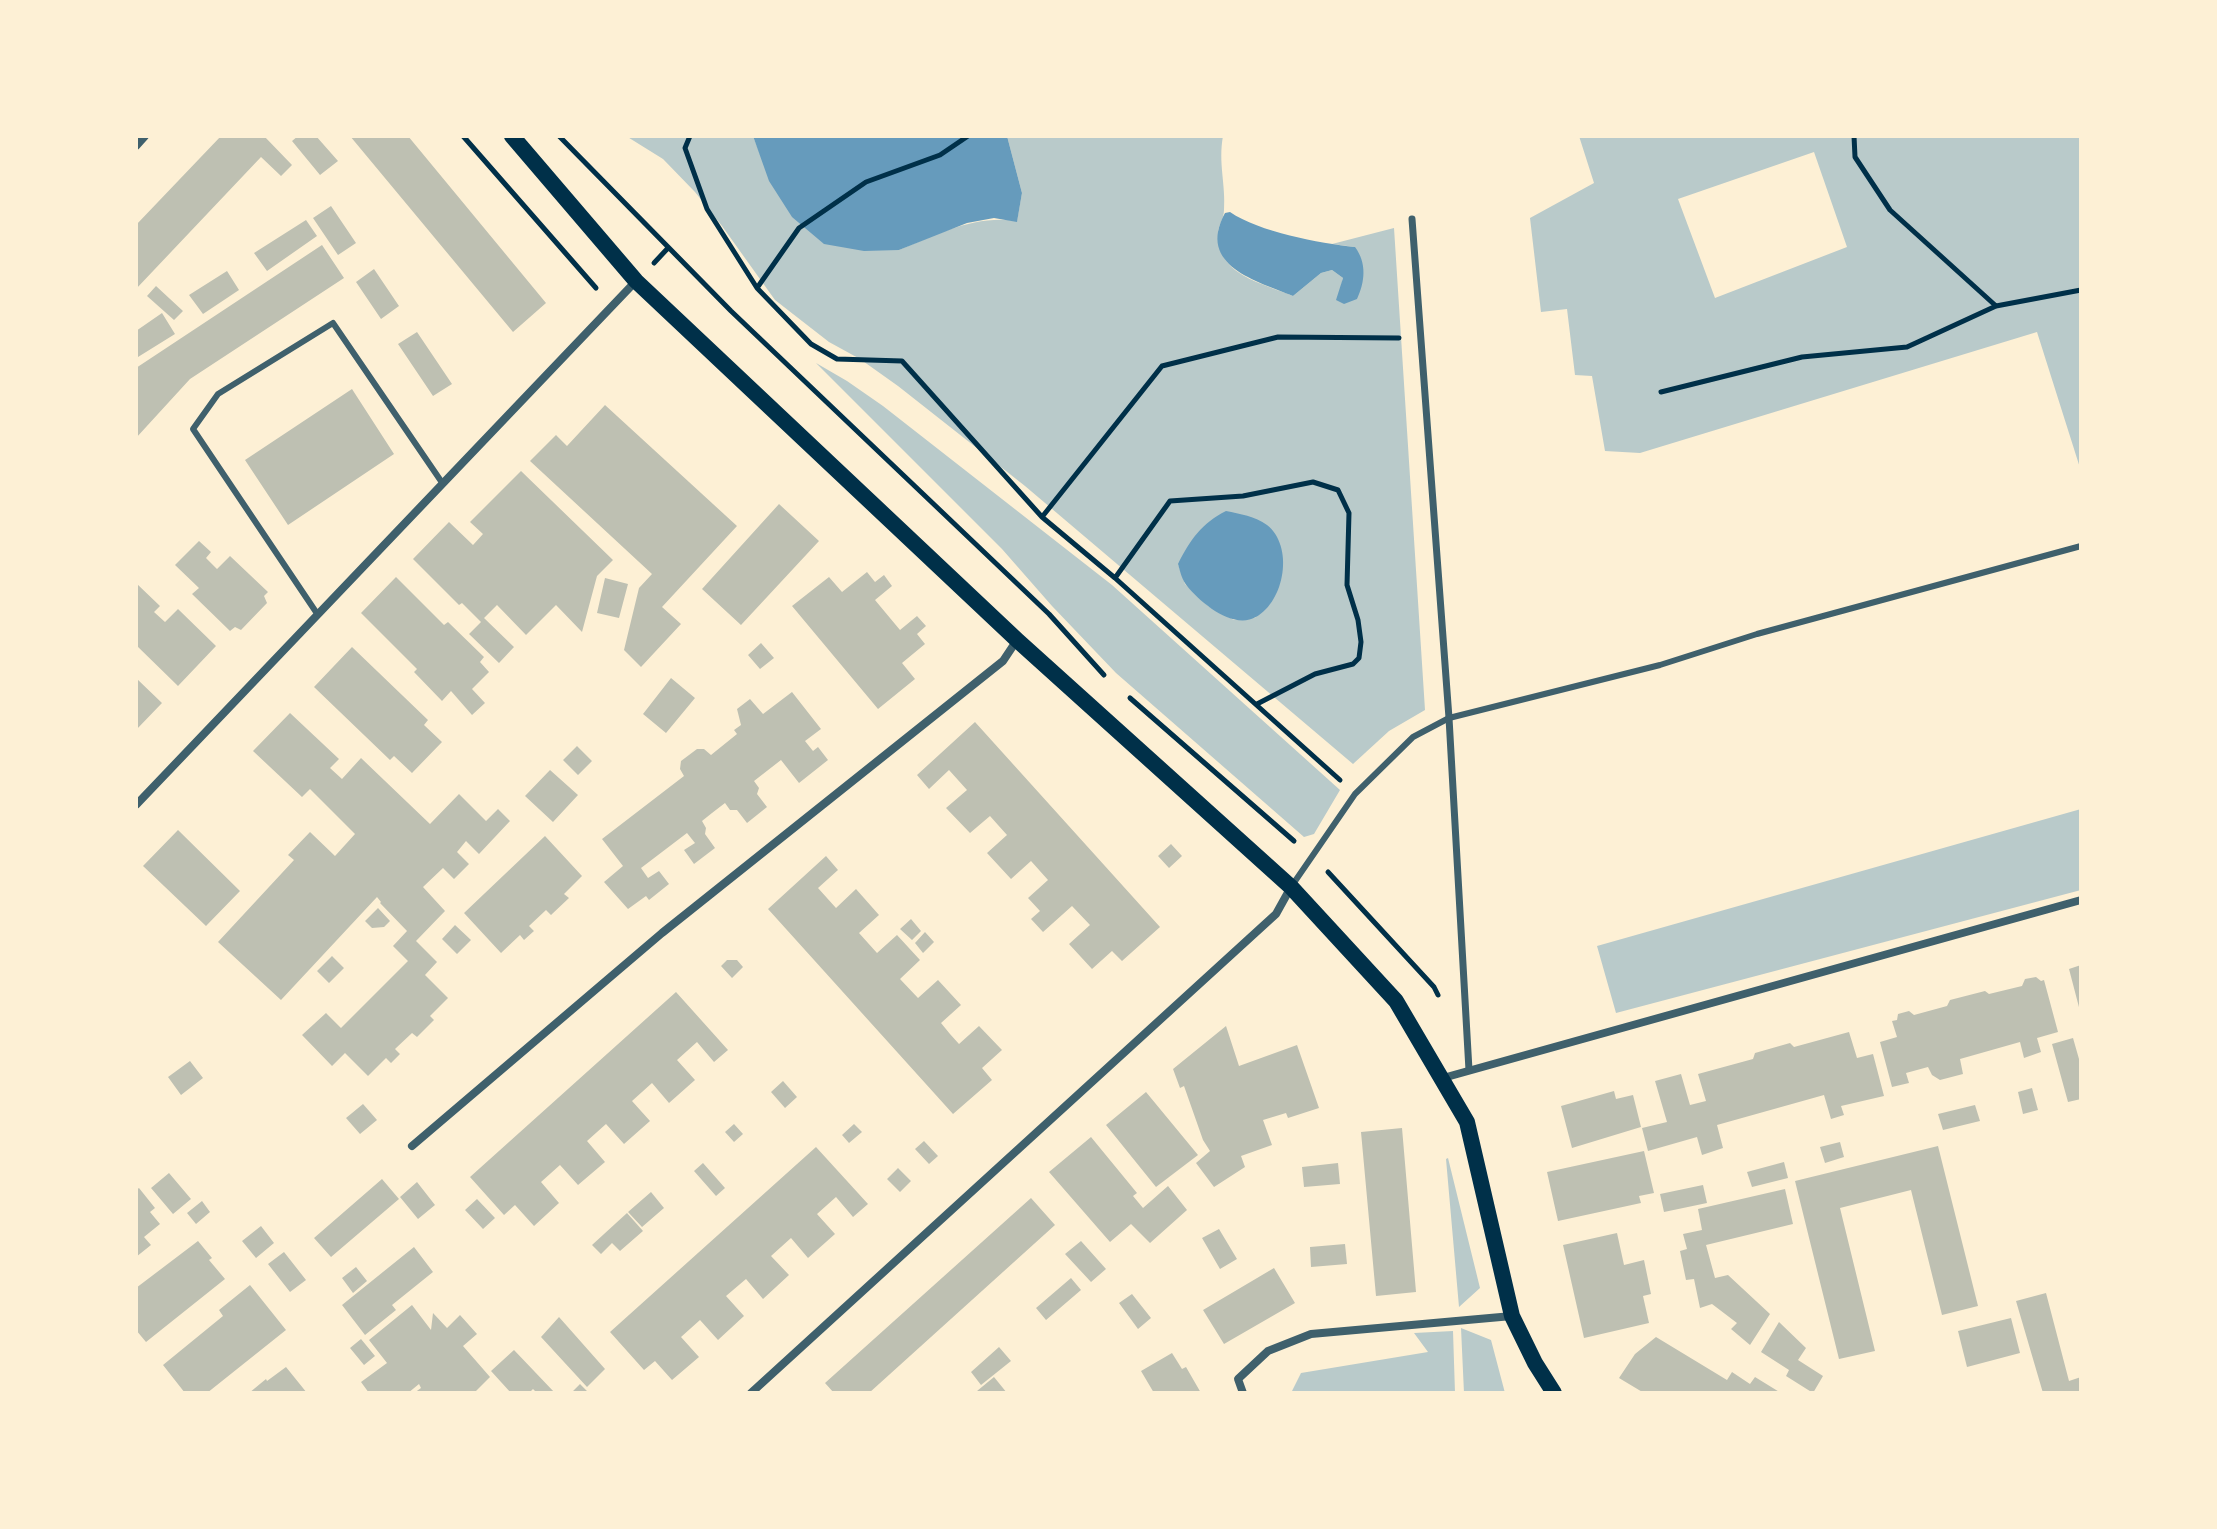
<!DOCTYPE html>
<style>
body{margin:0}
#map{position:relative;width:2217px;height:1529px;overflow:hidden;background:#fdf0d5;font-family:Overpass,sans-serif}
canvas{display:block}
.frame{position:absolute;inset:0;border:138px solid #fdf0d5;pointer-events:none}
</style>
<div id="map">
<canvas width="2217" height="1529"></canvas>
<div class="frame"></div>
</div>
<script>
const context = document.querySelector('canvas').getContext('2d');
context.lineJoin = 'round';
function paint(path, color) { context.fillStyle = color; context.fill(path, 'evenodd'); }
function stroke(path, color, width, dash) { context.strokeStyle = color; context.lineWidth = width; context.lineCap = dash ? 'butt' : 'round'; context.setLineDash(dash || []); context.stroke(path); }
paint(new Path2D(`
 M626,136H753L760,154L899,250C939,234 974,215 1017,221L1022,193L1007,136H1223C1218,163 1226,185 1224,210C1224,219 1218,225 1218,234C1217,275 1262,283 1293,296L1321,273L1332,270L1343,278L1340,291L1344,304L1355,247L1332,244L1394,228L1425,710L1389,731L1353,764L1025,486L898,386L860,359L829,342L775,300L722,226L695,192L663,159ZM1178,564L1273,599L1255,618L1234,620L1208,606L1185,584Z
 M1579,136H2081V471L2037,332L1640,453L1605,451L1592,376L1575,375L1567,309L1541,312L1530,218L1594,183ZM1814,152L1847,247L1715,298L1678,199Z
 M816,363L847,381L883,406L1112,585L1340,790L1314,834L1304,837L1116,673L1052,606L1002,549Z
 M2081,809V890L1616,1013L1597,946Z
 M1448,1158L1480,1288L1459,1307L1446,1159Z
 M1461,1328L1491,1340L1505,1393H1464Z
 M1453,1331L1455,1393H1291L1301,1373L1428,1352L1414,1333Z`), '#b9caca');
paint(new Path2D(`
 M753,136H1007L1022,193L1017,222L994,218L967,223L899,250L864,251L824,244L792,217L769,181Z
 M1230,212C1259,232 1319,243 1355,247C1367,263 1365,282 1357,299L1344,304L1336,300L1343,278L1332,270L1321,273L1293,296C1257,281 1196,266 1225,213Z
 M1226,511C1240,514 1255,516 1267,525C1294,546 1285,601 1256,617C1233,630 1201,603 1187,586C1182,580 1180,571 1178,564C1190,540 1202,523 1226,511Z`), '#669bbc');
paint(new Path2D(`
 M221,136H264L292,165L281,176L261,157L136,289V225Z
 M298,136H316L338,161L320,175L292,141Z
 M350,136H408L546,303L513,332Z
 M331,206L356,243L338,255L313,218Z
 M306,220L317,236L267,271L254,253Z
 M322,245L344,278L190,379L136,438V368Z
 M374,269L399,306L381,319L356,282Z
 M227,271L239,290L203,314L189,295Z
 M156,286L183,311L174,320L147,296Z
 M162,313L175,334L138,357L136,331Z
 M417,332L452,384L433,396L398,344Z
 M352,389L394,454L288,525L245,460Z
 M605,405L737,526L662,607L681,624L641,667L624,650L639,588L652,574L530,461L556,435L567,446Z
 M521,471L613,560L597,576L582,632L556,605L526,635L497,605L484,618L514,647L499,663L469,634L481,622L462,603L459,605L413,559L449,522L473,545L483,534L470,522Z
 M779,504L819,541L741,625L702,589Z
 M199,541L211,552L206,558L217,569L230,556L268,592L264,596L267,603L241,630L235,627L230,631L192,594L199,588L175,565Z
 M867,572L875,582L884,575L892,586L875,600L900,630L917,616L926,626L917,634L925,644L902,663L915,679L878,709L792,606L829,577L842,592Z
 M396,577L444,625L448,622L484,657L480,662L489,672L472,689L485,703L472,715L451,691L442,701L414,672L417,669L361,613Z
 M605,578L628,584L619,618L597,613Z
 M136,583L160,606L154,612L165,622L178,609L216,646L178,686L136,645Z
 M761,643L774,658L760,669L748,655Z
 M352,647L428,720L424,725L442,742L412,773L394,756L390,760L314,687Z
 M136,678L162,703L136,730Z
 M671,678L695,698L666,733L643,714Z
 M792,692L821,729L805,741L813,751L818,747L828,760L799,783L781,760L754,781L759,788L757,794L767,807L747,823L737,810H730L725,803L712,813L702,821L706,828L705,834L715,848L694,864L684,850L695,843L687,833L641,868L648,878L659,871L669,884L649,900L646,896L628,909L604,882L623,866L602,839L684,776L680,769L681,761L697,749H704L711,755L737,734L734,730L741,725L737,709L750,699L763,714Z
 M290,713L339,759L330,768L342,779L361,758L430,824L459,794L486,821L498,809L510,821L479,854L466,841L457,852L469,864L454,879L443,868L423,887L445,911L416,941L437,962L425,975L448,998L430,1016L434,1020L417,1037L412,1033L395,1049L400,1054L391,1063L386,1058L368,1076L345,1053L332,1066L302,1035L326,1013L341,1028L408,961L393,946L407,931L380,903L381,902L377,897L281,1000L218,942L294,860L288,855L310,832L335,856L355,834L310,789L302,797L253,751Z
 M975,722L1160,927L1122,961L1112,951L1092,969L1069,944L1090,925L1072,906L1043,932L1031,919L1040,911L1028,898L1048,880L1031,861L1011,879L987,853L1007,835L998,825L990,816L970,833L946,808L967,790L949,770L929,789L917,775Z
 M577,746L592,761L578,775L563,760Z
 M550,770L578,795L553,822L525,796Z
 M178,830L240,891L206,926L143,866Z
 M545,836L582,876L564,894L569,898L551,915L546,910L529,926L534,931L524,940L520,935L501,953L464,913Z
 M1171,844L1182,856L1169,868L1158,856Z
 M826,856L838,870L818,888L836,908L856,889L879,915L859,933L877,953L897,935L920,960L900,979L918,998L938,980L961,1005L941,1023L950,1034L959,1044L979,1026L1002,1050L982,1068L992,1080L953,1114L768,909Z
 M378,908L390,921L384,927L372,928L365,921Z
 M911,919L921,931L912,940L900,929Z
 M455,925L471,940L457,954L442,939Z
 M925,932L934,942L923,953L915,943Z
 M332,956L344,968L329,983L317,971Z
 M727,960H737L743,967L732,978L721,966Z
 M2081,965V1011H2080L2069,969Z
 M2036,977L2041,981L2044,980L2058,1032L2037,1038L2041,1052L2024,1058L2020,1042L1960,1059L1963,1074L1940,1080L1932,1075L1928,1067L1906,1073L1909,1083L1892,1087L1880,1042L1897,1037L1892,1021L1897,1020L1898,1014L1909,1011L1914,1015L1947,1006L1950,1000L1985,991L1989,994L2022,986L2025,979Z
 M676,992L728,1050L714,1062L697,1042L677,1060L695,1080L669,1103L652,1083L632,1101L650,1121L624,1144L606,1124L587,1141L605,1162L578,1185L560,1165L541,1182L559,1203L534,1226L515,1205L504,1215L470,1177Z
 M1226,1026L1239,1066L1297,1045L1319,1108L1288,1118L1286,1113L1263,1120L1272,1145L1241,1156L1245,1167L1214,1187L1196,1163L1210,1151L1203,1140L1184,1086L1180,1088L1173,1069Z
 M1849,1032L1857,1058L1873,1054L1884,1096L1841,1106L1844,1115L1831,1119L1824,1095L1717,1125L1723,1148L1702,1155L1697,1137L1648,1151L1642,1128L1667,1122L1655,1081L1681,1074L1690,1105L1706,1101L1698,1074L1753,1059L1755,1053L1790,1043L1794,1047Z
 M2073,1038L2081,1066V1099L2068,1102L2052,1044Z
 M190,1061L203,1078L181,1095L168,1077Z
 M783,1081L797,1097L785,1108L771,1092Z
 M2032,1088L2038,1110L2023,1114L2018,1092Z
 M1614,1091L1616,1099L1633,1095L1641,1127L1572,1148L1561,1106Z
 M1146,1092L1198,1155L1156,1187L1106,1125Z
 M363,1104L377,1120L360,1134L346,1118Z
 M1975,1105L1980,1121L1943,1130L1938,1114Z
 M734,1124L743,1134L734,1142L725,1132Z
 M854,1124L862,1132L849,1143L842,1135Z
 M1402,1128L1416,1292L1376,1296L1361,1132Z
 M1091,1137L1137,1193L1133,1196L1143,1208L1168,1186L1187,1210L1150,1243L1131,1224L1110,1242L1049,1172Z
 M924,1141L938,1156L929,1164L915,1149Z
 M1840,1142L1844,1157L1825,1163L1820,1147Z
 M1938,1146L1978,1306L1942,1315L1911,1190L1840,1208L1875,1351L1839,1359L1795,1181Z
 M816,1147L868,1204L853,1217L836,1197L817,1214L835,1234L808,1258L791,1238L771,1256L789,1275L763,1299L746,1279L726,1296L744,1316L718,1340L700,1320L681,1337L699,1357L672,1380L655,1361L644,1370L610,1332Z
 M1644,1151L1654,1193L1639,1196L1641,1203L1558,1221L1547,1172Z
 M1784,1162L1788,1178L1752,1187L1747,1172Z
 M703,1163L725,1188L716,1196L694,1171Z
 M1338,1163L1340,1184L1304,1187L1302,1167Z
 M898,1168L911,1181L900,1192L887,1179Z
 M169,1173L191,1199L173,1214L151,1188Z
 M382,1179L399,1199L331,1257L314,1238Z
 M417,1182L435,1205L418,1219L400,1197Z
 M1703,1185L1707,1203L1664,1212L1660,1194Z
 M139,1188L155,1208L150,1212L160,1224L144,1237L151,1245L136,1257V1190Z
 M1785,1189L1793,1224L1706,1245L1715,1278L1728,1275L1770,1314L1750,1345L1731,1329L1737,1323L1712,1304L1700,1308L1694,1279L1686,1280L1680,1251L1687,1249L1683,1234L1702,1230L1698,1209Z
 M651,1192L664,1208L642,1227L628,1212Z
 M1031,1198L1055,1225L869,1393H834L825,1383Z
 M477,1199L495,1218L483,1229L465,1210Z
 M202,1201L210,1212L196,1224L187,1213Z
 M627,1213L643,1231L620,1251L612,1243L601,1254L592,1245Z
 M261,1226L274,1243L256,1258L242,1241Z
 M1219,1229L1237,1259L1220,1269L1202,1238Z
 M1617,1233L1624,1265L1644,1260L1651,1294L1643,1296L1649,1323L1584,1338L1563,1245Z
 M198,1241L212,1258L209,1260L225,1279L146,1342L136,1330V1288Z
 M1081,1241L1106,1269L1091,1282L1065,1254Z
 M1345,1244L1347,1264L1311,1267L1310,1247Z
 M414,1247L433,1272L392,1305L396,1310L365,1335L342,1305Z
 M284,1252L306,1280L290,1292L268,1264Z
 M356,1267L367,1281L353,1293L342,1278Z
 M1274,1268L1295,1303L1224,1344L1203,1310Z
 M1071,1278L1081,1290L1046,1320L1036,1308Z
 M250,1285L286,1330L207,1393H185L163,1365L223,1316L219,1310Z
 M2046,1293L2069,1381L2081,1377V1393H2043L2016,1301Z
 M1132,1294L1151,1318L1138,1329L1119,1303Z
 M412,1305L431,1330L433,1313L447,1328L460,1315L477,1334L463,1346L490,1377L474,1393H414L421,1388L419,1384L408,1393H369L361,1382L387,1363L369,1340Z
 M559,1317L605,1369L587,1387L541,1337Z
 M2011,1318L2020,1353L1967,1367L1958,1331Z
 M1779,1322L1806,1348L1798,1360L1823,1376L1813,1393L1786,1376L1789,1370L1761,1352Z
 M1656,1337L1727,1380L1732,1372L1750,1384L1755,1377L1781,1393H1644L1619,1378L1635,1354Z
 M361,1339L375,1356L364,1365L350,1348Z
 M999,1347L1011,1361L981,1385L971,1372Z
 M514,1350L555,1393H537L533,1389L529,1393H511L491,1371Z
 M1172,1353L1182,1369L1186,1367L1201,1393H1154L1141,1371Z
 M286,1367L307,1393H249L266,1379L267,1381Z
 M994,1377L1007,1393H978L977,1391Z
 M580,1384L589,1393H571Z`), '#bec0b2');
stroke(new Path2D(`
 M463,136L596,288
 M559,136L731,311L1049,614L1104,675
 M690,136L685,148L707,209L757,288L799,228L866,182L940,155L968,136
 M1854,136L1855,157L1890,210L1996,306
 M654,263L668,248
 M757,288L811,344L837,359L902,361L1042,517
 M1661,392L1802,357L1907,347L1996,306L2081,290
 M1115,578L1170,501L1243,496L1313,482L1338,490L1349,513L1347,585L1358,620L1361,642L1359,658L1353,664L1315,674L1257,704
 M1130,698L1294,841
 M1340,780L1115,578L1042,517L1162,366L1278,337L1399,338
 M1328,872L1434,987L1438,995`), '#003049', 5);
stroke(new Path2D(`
 M318,615L193,429L218,394L333,323L443,484
 M1291,887L1355,794L1413,737L1449,718L1660,665L1757,634L2081,546`), '#3f606c', 6);
stroke(new Path2D(`
 M1412,219L1449,718L1469,1070`), '#3f606c', 7);
stroke(new Path2D(`
 M136,146L145,136
 M136,805L636,281
 M1443,1078L2081,900
 M412,1146L662,933L1003,661L1017,640
 M751,1393L1276,914L1291,887
 M1243,1393L1238,1379L1268,1351L1311,1334L1512,1316`), '#3f606c', 8);
stroke(new Path2D(`
 M512,136L636,281L1017,640L1291,887L1396,1001L1467,1122L1512,1316L1535,1363L1554,1393`), '#003049', 16);
</script>
